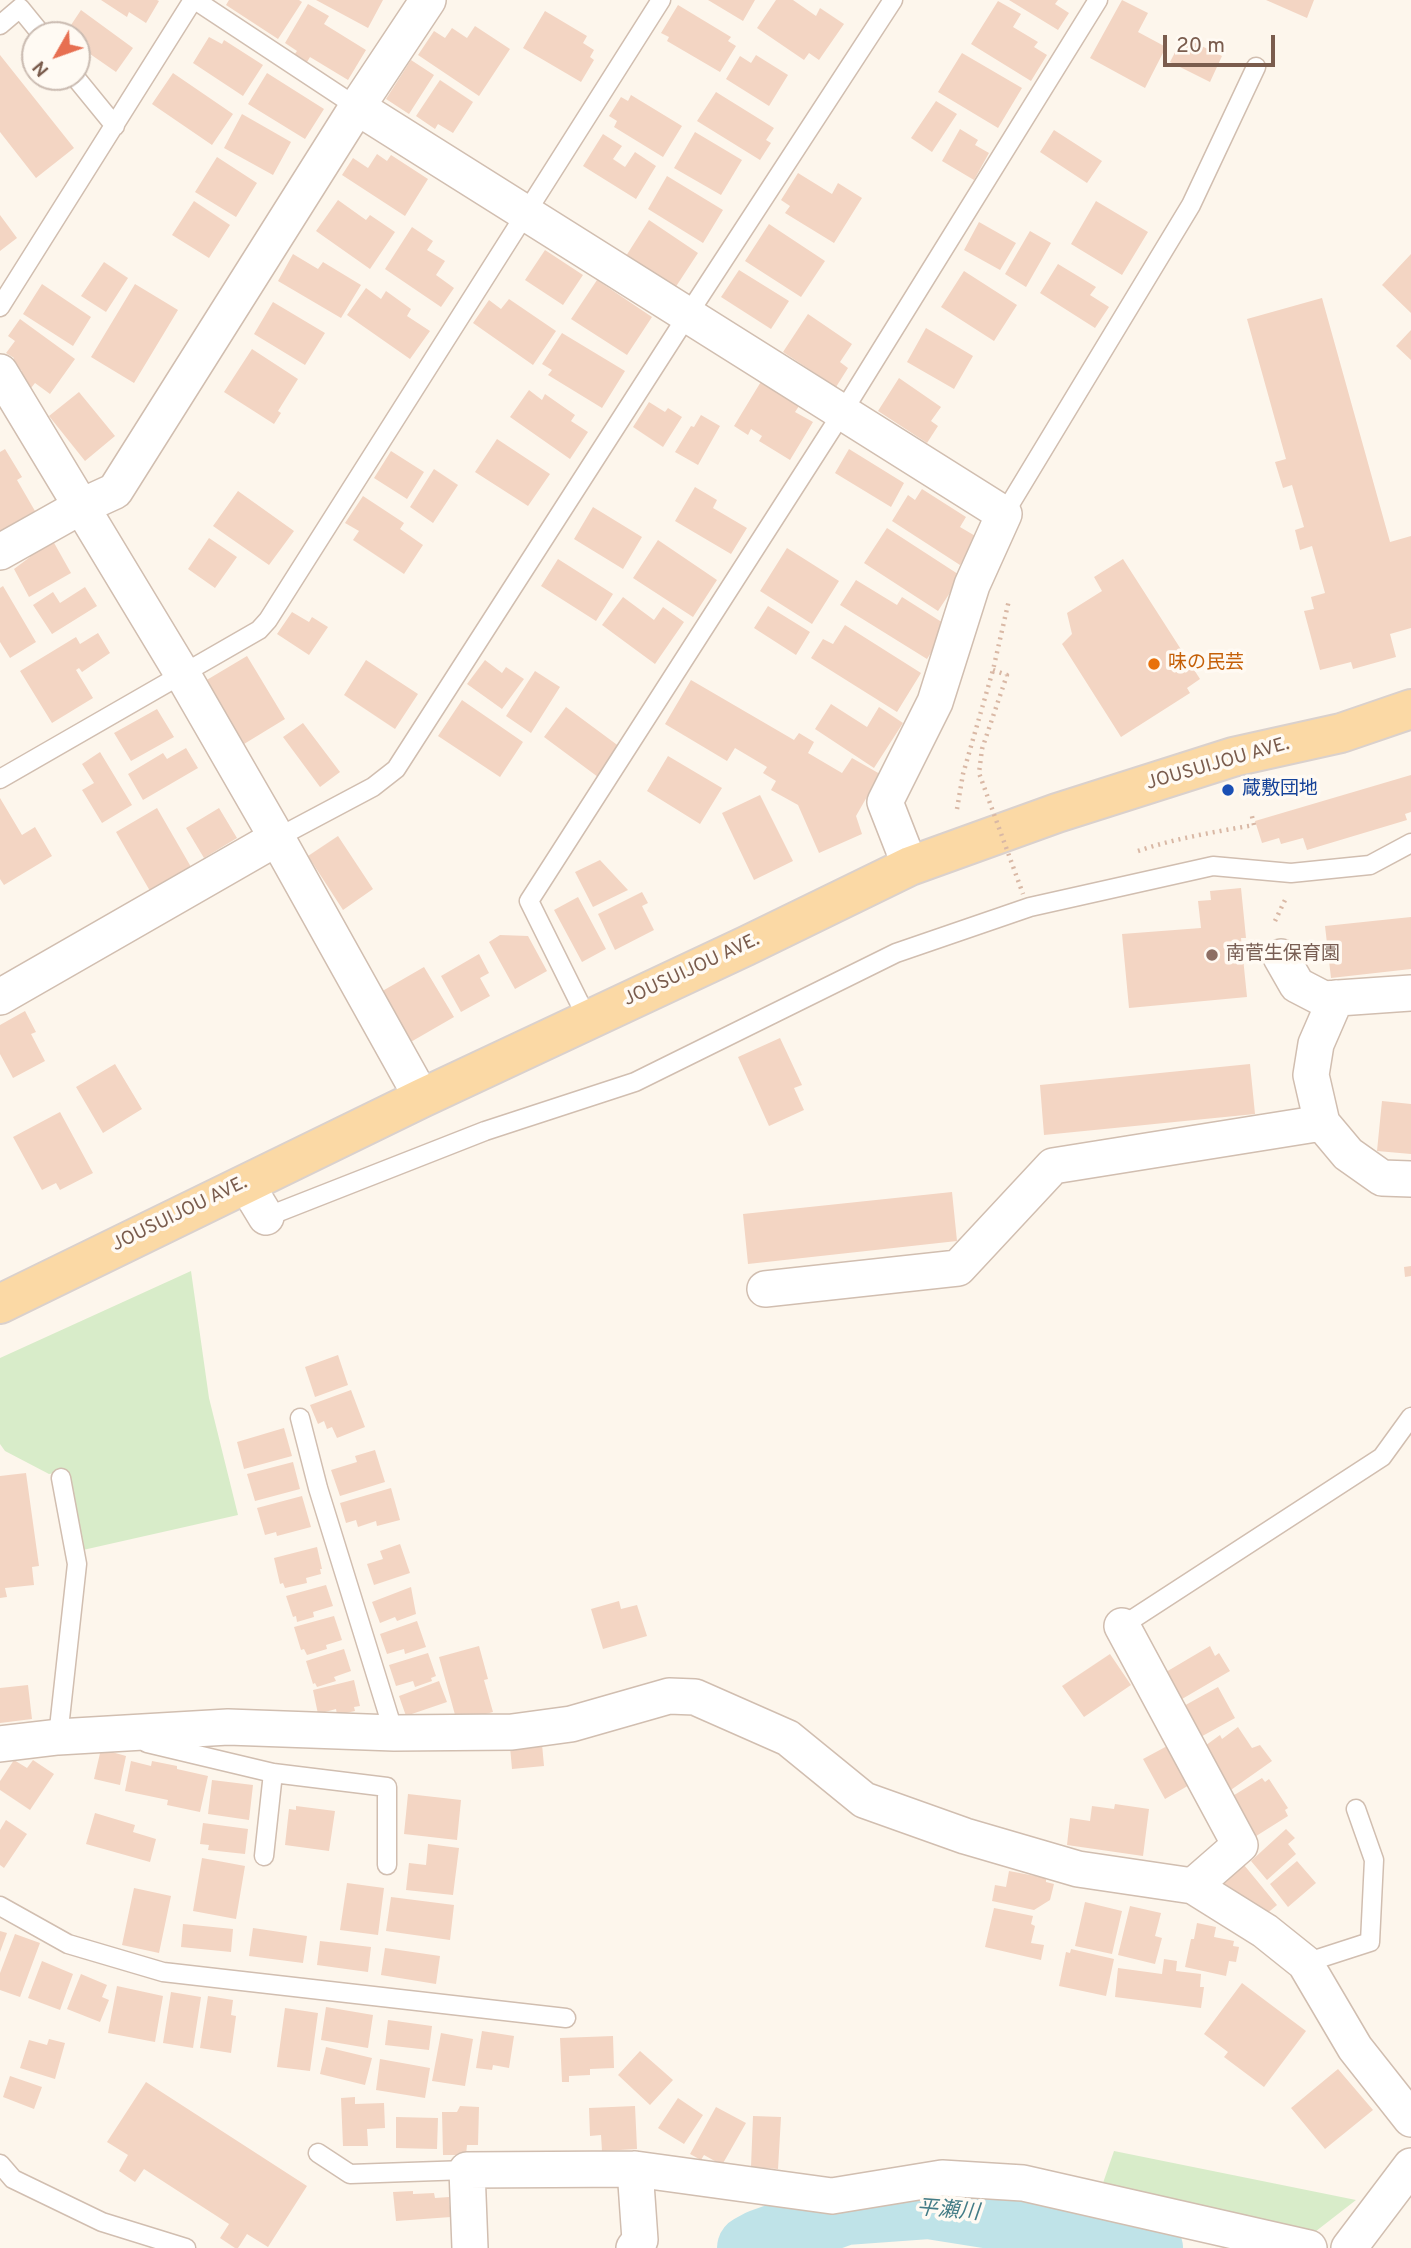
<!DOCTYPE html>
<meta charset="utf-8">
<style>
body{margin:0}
#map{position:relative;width:1411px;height:2248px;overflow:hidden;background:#fdf6ec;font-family:Overpass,sans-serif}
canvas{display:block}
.north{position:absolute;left:21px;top:21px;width:70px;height:70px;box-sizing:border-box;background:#fffaf3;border:2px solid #cabbb1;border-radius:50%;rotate:230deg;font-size:19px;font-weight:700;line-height:28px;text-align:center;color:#7a5c4d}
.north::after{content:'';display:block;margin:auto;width:24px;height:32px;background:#e76f51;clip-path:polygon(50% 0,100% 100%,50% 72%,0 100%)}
.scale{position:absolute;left:1163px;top:35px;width:112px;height:32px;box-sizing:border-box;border:4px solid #7a5c4d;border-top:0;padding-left:9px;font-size:21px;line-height:24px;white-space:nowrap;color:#7a5c4d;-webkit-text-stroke:5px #fffaf3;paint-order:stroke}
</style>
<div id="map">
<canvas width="1411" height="2248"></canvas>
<div class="north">N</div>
<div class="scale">20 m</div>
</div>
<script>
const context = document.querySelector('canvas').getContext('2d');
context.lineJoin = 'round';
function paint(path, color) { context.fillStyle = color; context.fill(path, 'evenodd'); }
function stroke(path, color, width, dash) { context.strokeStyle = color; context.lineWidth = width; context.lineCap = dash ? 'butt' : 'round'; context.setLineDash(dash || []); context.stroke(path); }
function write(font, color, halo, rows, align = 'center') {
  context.font = font + ' Overpass,"Noto Sans JP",sans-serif'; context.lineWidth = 7; context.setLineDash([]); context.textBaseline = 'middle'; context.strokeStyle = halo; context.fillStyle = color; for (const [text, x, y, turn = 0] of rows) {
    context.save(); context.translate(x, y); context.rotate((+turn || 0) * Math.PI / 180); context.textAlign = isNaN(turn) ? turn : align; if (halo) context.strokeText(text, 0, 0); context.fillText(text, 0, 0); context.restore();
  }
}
paint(new Path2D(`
 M191,1271L209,1398L238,1515L83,1550L67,1471L49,1474L5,1451L0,1444V1358Z
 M1114,2151L1356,2200L1311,2235L1103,2183Z`), '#d8ecc9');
stroke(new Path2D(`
 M750,2248L761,2242L845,2212L928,2206L1068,2228L1150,2248`), '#bfe3e8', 66);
paint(new Path2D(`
 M101,0H157L159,1L146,23L129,12L127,17Z
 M229,0H299L302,2L278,39L226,5Z
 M316,0H383L368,28Z
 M708,0H755L743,21Z
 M776,0H793L816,16L820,8L844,24L819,60L809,53L804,60L757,28Z
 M1009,0H1058L1055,4L1069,13L1058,30Z
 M1122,0L1148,13L1138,32L1166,47L1145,88L1090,58Z
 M1266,0H1314L1307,18Z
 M998,1L1021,14L1013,27L1038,42L1034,47L1047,55L1031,81L971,44Z
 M308,4L329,16L324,24L366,50L348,80L310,57L307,62L294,55L297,51L285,43Z
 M678,5L731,37L728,41L736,46L720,72L667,41L669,37L661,33Z
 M81,10L133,48L116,72L80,47L84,43L77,38V35H73L67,31Z
 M545,11L587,36L583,43L594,50L590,57L594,60L581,82L523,48Z
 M475,26L510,49L479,96L418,55L434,31L445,38L452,28L467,38Z
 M209,37L222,44L224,40L263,65L243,96L193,63Z
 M1183,37L1222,56L1210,82L1170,62Z
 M962,53L1022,88L998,128L938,92Z
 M0,55L74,148L36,178L0,132Z
 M756,55L788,75L769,106L726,79L740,56L751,63Z
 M411,60L434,75L409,114L386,99Z
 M173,73L233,114L212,145L152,104Z
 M267,73L324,109L305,139L248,104Z
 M440,80L473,102L453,133L438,124L435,129L416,116Z
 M716,92L774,128L766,140L771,143L760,160L697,121Z
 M631,95L682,126L663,157L614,127L617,121L609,116L621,97L628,101Z
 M936,101L957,114L932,152L911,138Z
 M242,114L291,142L273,175L224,148Z
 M960,129L978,140L975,145L989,153L974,180L942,161Z
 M1054,130L1102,161L1087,183L1040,152Z
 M695,132L742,160L721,195L674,168Z
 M603,134L622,146L613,159L625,167L635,152L656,166L636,199L583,166Z
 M377,154L387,161L391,155L428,179L405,216L342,175L353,158L368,168Z
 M217,157L257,183L236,217L195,192Z
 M798,173L832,194L838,183L862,198L834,243L785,213L790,206L781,200Z
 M667,176L723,210L703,243L648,209Z
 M338,200L366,220L370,215L395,232L370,269L316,231Z
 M194,201L230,225L209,258L172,235Z
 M1096,201L1148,232L1122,275L1071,244Z
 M0,215L17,238L0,251Z
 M649,220L698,253L675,288L626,256Z
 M979,222L1016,243L1000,270L964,250Z
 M769,224L825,261L801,297L745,261Z
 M412,227L433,241L427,250L445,261L436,275L454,288L441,307L385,269Z
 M1030,231L1051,243L1026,287L1005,274Z
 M545,250L583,275L563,305L525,280Z
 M293,254L318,269L323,262L361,285L341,318L278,281Z
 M1411,254V313L1382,285Z
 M104,262L128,278L106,312L81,296Z
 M1058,264L1096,287L1090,295L1109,307L1095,328L1040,293Z
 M739,270L789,301L771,329L721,297Z
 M964,271L1017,305L994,341L941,307Z
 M597,280L652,317L627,355L571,319Z
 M42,284L91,317L73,346L23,314Z
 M135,284L178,310L134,383L91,357Z
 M366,288L381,299L386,291L411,309L407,316L430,331L410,359L347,315Z
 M1322,298L1390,542L1411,536V628L1390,634L1396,657L1353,669L1351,662L1320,670L1304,611L1314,609L1311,597L1325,593L1312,546L1300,550L1295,530L1304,527L1292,485L1283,488L1275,462L1286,459L1247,319Z
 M509,299L556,331L533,365L473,323L489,300L501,309Z
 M273,302L325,333L305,365L254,334Z
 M808,314L852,344L840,362L848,368L836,387L783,352Z
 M20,319L75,359L50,394L35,383L31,388L17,378L22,371L11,363L14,358L6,353L15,341L8,336Z
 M926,328L973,356L954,389L907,362Z
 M1411,330V360L1396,346Z
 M562,333L625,371L602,408L548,375L552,370L542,364Z
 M252,349L298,379L278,411L281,413L274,424L224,392Z
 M899,378L941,407L931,421L938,426L927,443L878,411Z
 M762,380L783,392L781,395L799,406L795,412L813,422L790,460L759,441L762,436L751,429L748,435L734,426Z
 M529,390L542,400L545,394L575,415L571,421L588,432L570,459L510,417Z
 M79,392L115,436L85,461L49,416Z
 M649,402L665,412L668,408L682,417L663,447L633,427Z
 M701,415L720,426L698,465L675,452L691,426L694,427Z
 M497,439L550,474L528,506L475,472Z
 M5,449L22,477L17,480L35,511L0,531V452Z
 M849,449L904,483L891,507L835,473Z
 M391,451L424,472L407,499L374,478Z
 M434,469L458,485L433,523L410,507Z
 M695,487L717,500L713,508L747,528L731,554L675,521Z
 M922,489L966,517L960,527L977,537L960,565L892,521L908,495L915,500Z
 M238,491L294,531L269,565L213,526Z
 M363,496L404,523L400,529L423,545L404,574L353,540L359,531L345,523Z
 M593,507L642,537L623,569L574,539Z
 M887,528L961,576L938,611L864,563Z
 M209,538L237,557L215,588L188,569Z
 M658,540L717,580L693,617L633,578Z
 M53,541L71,573L29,597L14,569L30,557L29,555Z
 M787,548L839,581L812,624L760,591Z
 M558,559L613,594L596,621L541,586Z
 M1123,559L1200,679L1187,688L1190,693L1121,737L1062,644L1072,634L1067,613L1102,591L1094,577Z
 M856,580L897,605L902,597L948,626L927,659L840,605Z
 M3,586L36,642L10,658L0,642V588Z
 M85,587L97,606L52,634L33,605L53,592L60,603Z
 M623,597L654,620L663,607L684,622L655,664L602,625Z
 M768,606L810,632L796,655L754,628Z
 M292,612L309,622L312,617L328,627L309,655L277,634Z
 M845,625L921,673L897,712L811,658L823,639L833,644Z
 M98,633L110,653L82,672L79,668L76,670L93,698L52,723L20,671L76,637L80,644Z
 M247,656L285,719L244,744L205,681Z
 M366,660L418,694L395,729L344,695Z
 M485,660L502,673L506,667L524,679L502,709L467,684Z
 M535,671L560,687L531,733L506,716Z
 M691,680L794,740L799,733L814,742L808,753L842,773L852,758L880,774L856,816L862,834L819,853L798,805L771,790L776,781L763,773L767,767L735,748L727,761L665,724Z
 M462,700L523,742L500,777L438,736Z
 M831,704L867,727L879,707L903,723L874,768L815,729Z
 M566,707L620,747L598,777L544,737Z
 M157,709L174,737L131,761L114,733Z
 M303,723L340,772L320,787L283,737Z
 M186,748L198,768L143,800L128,774L163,753L167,759Z
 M100,752L132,805L102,823L82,790L94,783L82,764Z
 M668,756L722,788L700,824L647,791Z
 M1411,775V812L1405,814L1407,820L1307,850L1303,838L1281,844L1279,838L1262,843L1255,821Z
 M760,795L793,861L754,880L722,813Z
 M0,798L22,835L35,827L52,856L4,885L0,879Z
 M157,808L191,867L150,891L116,832Z
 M219,808L237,838L204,858L186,828Z
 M338,836L373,889L343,910L308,856Z
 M600,860L628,890L593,907L575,872Z
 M1241,888L1246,938H1241L1247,997L1129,1008L1122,934L1201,928L1198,901L1211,900L1210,891Z
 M642,892L648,903L642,906L654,930L615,950L598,914Z
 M578,897L606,949L582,962L554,910Z
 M1411,917V969L1331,978L1325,926Z
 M500,935L528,936L547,971L515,989L489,942Z
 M479,954L489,973L480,978L490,996L461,1012L441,976Z
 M424,967L454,1017L409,1043L379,993Z
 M25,1011L36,1032L31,1034L45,1061L13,1078L0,1054V1025Z
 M780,1038L802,1085L794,1088L804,1110L769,1126L738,1057Z
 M115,1064L142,1109L103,1133L76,1087Z
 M1250,1064L1255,1114L1044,1135L1040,1085Z
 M1382,1101L1411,1104V1154L1377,1151Z
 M60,1112L93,1173L60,1190L56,1183L42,1190L13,1137Z
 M952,1192L957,1241L748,1264L743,1214Z
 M1411,1266V1276L1405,1277L1404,1267Z
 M338,1355L348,1385L315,1397L305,1367Z
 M351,1390L365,1427L337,1438L332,1427L327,1429L324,1421L318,1424L310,1405Z
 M284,1428L292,1456L244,1469L237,1442Z
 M375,1450L385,1482L340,1496L331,1470L357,1462L355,1456Z
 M293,1462L300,1489L255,1501L247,1474Z
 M26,1473L39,1566L32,1567L34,1585L5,1588L7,1597L0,1598V1476Z
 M391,1488L400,1520L377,1526L376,1521L358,1527L356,1520L346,1523L340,1503Z
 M302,1496L311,1527L277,1536L276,1532L265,1535L257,1508Z
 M400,1544L410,1573L374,1585L367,1564L383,1559L380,1551Z
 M317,1547L322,1569H320L321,1574L306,1578L307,1583L285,1588L283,1583L280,1584L274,1558Z
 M326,1585L333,1606L313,1612L314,1617L297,1622L296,1616L293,1617L286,1596Z
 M411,1587L416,1614L397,1621L395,1617L380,1623L372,1602Z
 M619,1601L621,1609L637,1605L647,1636L603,1649L591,1609Z
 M334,1616L342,1640L326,1645L327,1649L307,1655L304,1649L301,1650L294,1627Z
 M417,1621L426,1647L405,1654L404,1649L387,1654L380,1634Z
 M479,1646L488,1679L484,1680L493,1712L457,1722L439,1657Z
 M1210,1646L1215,1656L1219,1653L1230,1671L1182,1699L1166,1672Z
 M344,1649L351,1671L334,1677L336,1681L317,1687L315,1683L313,1684L306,1661Z
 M428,1653L436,1676L431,1678L432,1681L415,1687L413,1681L396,1686L389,1665Z
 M1110,1654L1131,1685L1084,1717L1062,1686Z
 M354,1680L360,1706L354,1707L355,1711L337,1715L336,1709L318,1714L313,1690Z
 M439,1681L447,1702L406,1716L399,1696Z
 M28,1685L32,1719L0,1723V1688Z
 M1218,1687L1235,1718L1197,1739L1182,1707Z
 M1238,1727L1252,1748L1260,1745L1272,1761L1228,1792L1198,1751L1220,1735L1222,1739Z
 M542,1744L544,1766L512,1769L510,1747Z
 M1169,1745L1191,1784L1165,1799L1143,1759Z
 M101,1749L126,1756L120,1785L94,1779Z
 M14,1760L27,1768L33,1760L54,1774L30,1810L0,1790V1781Z
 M131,1761L151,1766L152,1761L177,1766V1769L208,1776L200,1812L167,1805L168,1800L125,1791Z
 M1262,1778L1265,1782L1269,1779L1288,1808L1285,1810L1288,1816L1253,1838L1231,1797Z
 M212,1780L253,1785L249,1820L208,1814Z
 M408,1794L461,1800L457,1840L404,1834Z
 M1115,1804L1149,1809L1143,1856L1067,1845L1070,1818L1090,1821L1092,1806L1114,1809Z
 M296,1806L335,1811L329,1851L285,1845L289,1809L296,1810Z
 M95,1813L135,1825L133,1832L156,1839L150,1862L86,1844Z
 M6,1820L27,1834L4,1868L0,1865V1830Z
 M203,1823L248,1829L245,1854L208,1850L209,1845L200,1844Z
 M1286,1829L1295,1838L1288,1844L1296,1854L1267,1880L1251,1861Z
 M428,1844L459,1848L453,1895L406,1890L409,1863L426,1865Z
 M202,1858L245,1866L236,1919L193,1911Z
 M1297,1861L1316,1883L1288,1907L1270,1884Z
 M1244,1865L1277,1905L1264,1916L1252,1901L1248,1905L1240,1894L1233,1900L1220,1884Z
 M1009,1871L1046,1878V1882L1054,1884L1050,1900L1034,1910L992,1901L995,1885L1006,1887Z
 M347,1883L384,1888L378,1935L340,1930Z
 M134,1888L171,1896L159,1953L122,1945Z
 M391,1897L454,1905L450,1940L386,1931Z
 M1085,1902L1122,1911L1112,1954L1075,1946Z
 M1130,1906L1161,1913L1155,1936L1162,1938L1155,1964L1118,1955Z
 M994,1908L1033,1916L1031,1924L1035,1926L1031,1943L1044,1945L1041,1960L985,1947Z
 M1197,1923L1216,1927L1214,1937L1234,1941L1233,1946L1239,1947L1236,1962L1229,1961L1226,1976L1185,1967L1191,1939H1194Z
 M183,1924L233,1929L231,1952L181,1947Z
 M253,1928L307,1936L303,1963L249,1956Z
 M0,1931L7,1933L0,1952Z
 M15,1934L40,1943L20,1997L0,1990V1973Z
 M320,1941L371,1947L368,1972L317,1965Z
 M385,1948L440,1956L436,1984L381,1975Z
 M1071,1949L1114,1959L1106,1996L1059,1986L1066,1952L1070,1953Z
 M1164,1959L1177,1961L1176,1971L1201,1974L1200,1987H1204L1201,2008L1115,1997L1118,1968L1162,1974Z
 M42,1961L73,1974L60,2010L28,1998Z
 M81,1974L107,1985L102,1997L109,2000L100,2022L67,2009Z
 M1242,1983L1306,2031L1264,2087L1224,2057L1228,2052L1204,2034Z
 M117,1986L163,1996L155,2042L108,2033Z
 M171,1992L201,1997L193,2048L163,2043Z
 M208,1996L233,2000L231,2015L236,2016L231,2053L200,2048Z
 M326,2007L373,2015L368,2048L321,2040Z
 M285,2008L318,2013L310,2071L277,2067Z
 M388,2020L432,2026L429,2050L385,2045Z
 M482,2031L514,2036L509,2068L493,2065L492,2070L476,2068Z
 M441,2033L473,2039L465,2086L432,2081Z
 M613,2036L614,2068L590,2069V2075L569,2076V2082H562L560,2038Z
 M49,2039L65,2043L55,2079L20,2068L29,2040L47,2045Z
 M326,2047L372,2058L365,2085L320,2074Z
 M640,2051L673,2080L650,2105L618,2075Z
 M380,2059L430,2068L425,2098L376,2090Z
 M1338,2069L1373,2110L1325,2149L1291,2108Z
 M10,2076L42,2087L34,2109L3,2097Z
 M146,2082L307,2186L268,2247L247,2234L238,2248H235L220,2238L229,2224L144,2169L135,2182L119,2171L128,2155L107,2142Z
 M355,2097V2104L384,2103L385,2128L367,2129L368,2146H343L341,2098Z
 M678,2098L703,2115L684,2144L658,2128Z
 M460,2106L479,2107L478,2145H467L466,2155H443L442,2112H457Z
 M635,2106L637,2149L602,2151L601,2135L590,2136L589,2108Z
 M716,2107L746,2123L722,2165L704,2155L701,2160L690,2154Z
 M753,2116L781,2117L778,2169L751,2167Z
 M396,2117L438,2118L437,2149L396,2148Z
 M413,2191V2194L434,2193L435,2198L449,2197L451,2217L396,2221L393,2192Z`), '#f3d5c3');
const service = new Path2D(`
 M195,0L357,107
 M0,25L20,8L42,35
 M75,77L115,126
 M0,307L193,0
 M1004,514L1191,205L1256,67
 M0,779L259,630L268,620L661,0
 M277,838L373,787L396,769L687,316L893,0
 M588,1020L529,901L842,413L1098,0
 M266,1217L485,1131L635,1082L896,953L1030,907L1213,866L1291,873L1370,865L1411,843
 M300,1418L318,1488L394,1733
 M1122,1626L1382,1457L1411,1417
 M58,1737L77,1564L61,1478
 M147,1743L273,1773L387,1787V1865
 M264,1856L273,1773
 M0,1906L68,1944L163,1972L566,2018
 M1305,1963L1370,1942L1374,1860L1356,1809
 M318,2153L350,2174L467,2170
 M0,2164L13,2179L102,2222L186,2248`);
const minor = new Path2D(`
 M357,107L1004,514L972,585L935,702L885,802L910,866
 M0,372L183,675L277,838L422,1098
 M0,552L80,507L115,491L357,107L428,0
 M1281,957L1297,985L1324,999L1411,993
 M0,997L277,838
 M1336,998L1316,1044L1311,1075L1322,1123L1348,1154L1382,1178L1411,1179
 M246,1184L266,1217
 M765,1289L958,1268L1053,1166L1322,1123
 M1122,1626L1240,1845L1193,1886
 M0,1744L58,1737L228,1727L394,1733L512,1732L571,1724L669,1696L695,1697L788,1738L864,1800L965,1836L1078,1869L1193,1886L1265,1931L1305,1963L1355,2048L1411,2119
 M470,2248L467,2170L635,2169L832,2196L942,2178L1023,2183L1309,2248
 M634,2248L640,2240L635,2169
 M1349,2248L1411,2166`);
const primary = new Path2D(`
 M0,1304L422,1098L746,946L910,866L1057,813L1233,757L1341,733L1411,709`);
stroke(service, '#d1beb0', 21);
stroke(minor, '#d1beb0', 38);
stroke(primary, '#dad1cd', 42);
stroke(new Path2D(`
 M957,809L963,774L993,670L1009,600
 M1138,851C1176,838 1215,832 1254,825L1251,812
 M1275,921L1286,898`), '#d9b8a5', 4.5, [2, 5]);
stroke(service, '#fff', 18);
stroke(minor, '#fff', 35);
stroke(primary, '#fbd9a5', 38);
stroke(new Path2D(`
 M993,670L1007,675L982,749L979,773L1023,894`), '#d9b8a5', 4.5, [2, 5]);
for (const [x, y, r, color] of [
 [1154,664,7,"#e8710a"],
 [1228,790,7,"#1a4fb4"],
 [1212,955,7,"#8d6e63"]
]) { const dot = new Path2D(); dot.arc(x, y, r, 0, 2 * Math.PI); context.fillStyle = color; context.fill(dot); stroke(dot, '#fffaf3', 2.5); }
write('19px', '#c56008', '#fffaf3', [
 ["味の民芸",1168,664]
], 'left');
write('19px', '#7a5c4d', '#fffaf3', [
 ["JOUSUIJOU AVE.",1218,765,-16],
 ["JOUSUIJOU AVE.",692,971,-25],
 ["JOUSUIJOU AVE.",180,1215,-26]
]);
write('19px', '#164399', '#fffaf3', [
 ["蔵敷団地",1242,790]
], 'left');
write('19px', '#785e54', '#fffaf3', [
 ["南菅生保育園",1226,955]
], 'left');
write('italic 21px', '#437c86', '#fffaf3', [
 ["平瀬川",948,2212,5]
]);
</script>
